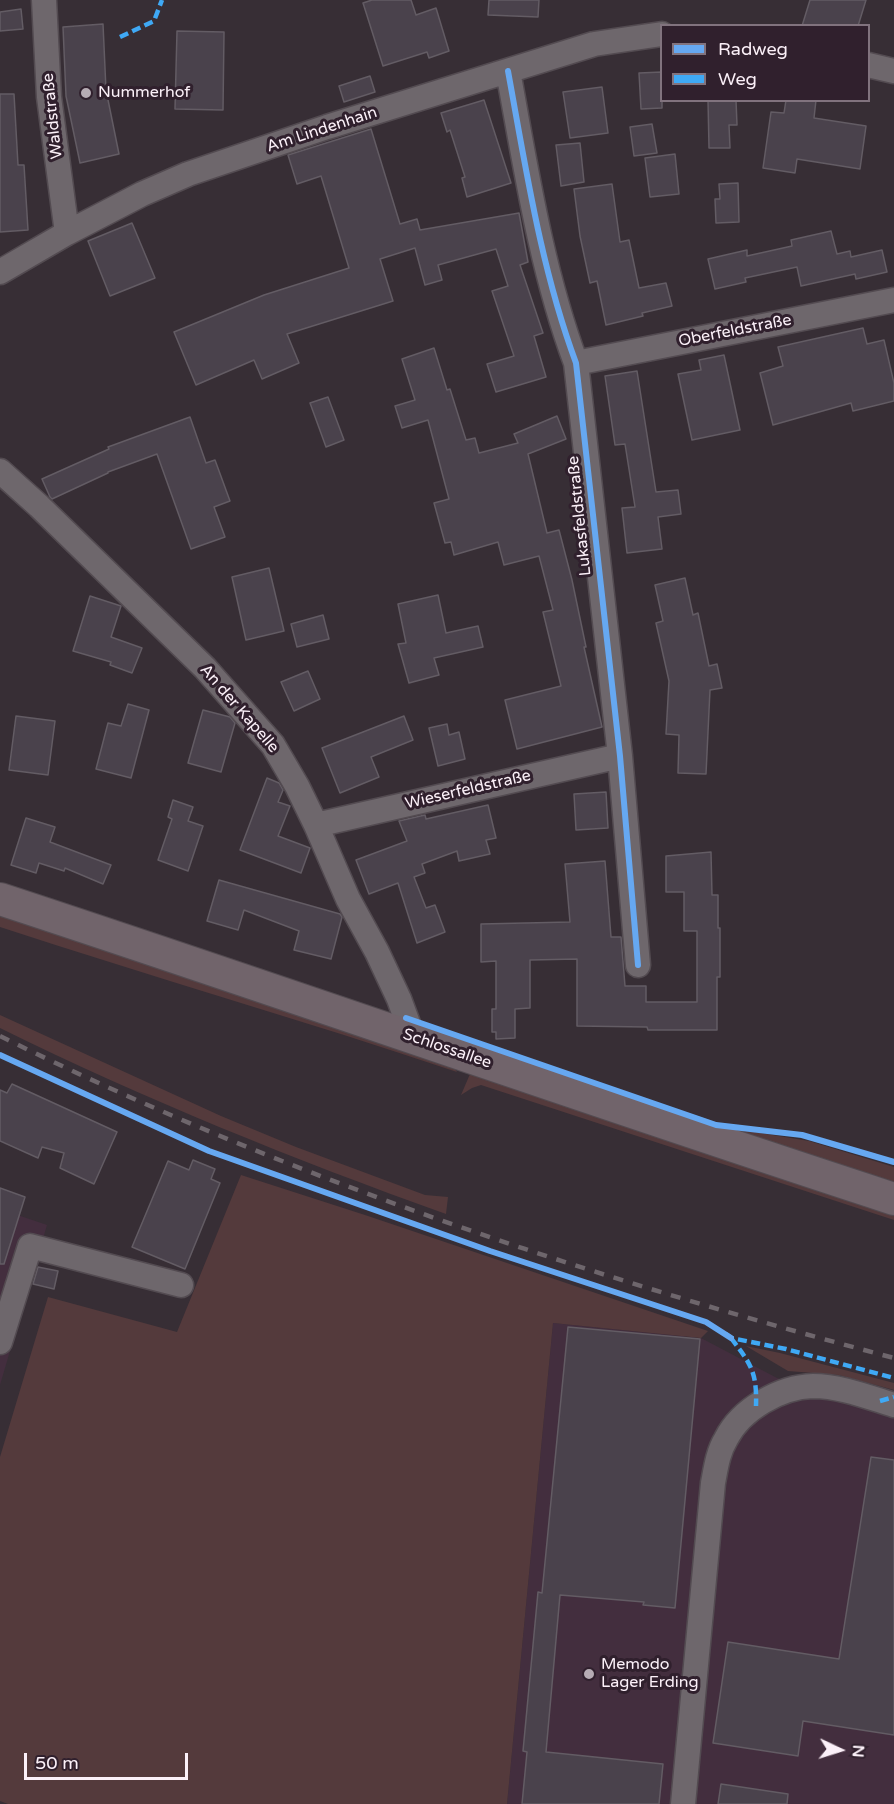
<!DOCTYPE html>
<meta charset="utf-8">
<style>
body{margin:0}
#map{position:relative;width:894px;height:1804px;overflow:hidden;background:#372e35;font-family:"Varela Round",sans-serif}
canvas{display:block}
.legend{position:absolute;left:660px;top:24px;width:210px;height:78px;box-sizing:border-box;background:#30202d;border:2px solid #81737e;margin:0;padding:8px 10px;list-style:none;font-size:18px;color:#fbf0f8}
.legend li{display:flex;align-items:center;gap:12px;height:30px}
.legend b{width:30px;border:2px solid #81737e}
.north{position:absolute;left:810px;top:1720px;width:60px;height:60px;-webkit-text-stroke:4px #30202d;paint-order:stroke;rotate:94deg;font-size:16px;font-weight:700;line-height:24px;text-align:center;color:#fbf0f8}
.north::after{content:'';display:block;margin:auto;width:21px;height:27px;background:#fbf0f8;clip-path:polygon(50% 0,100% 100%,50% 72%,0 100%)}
.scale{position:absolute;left:24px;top:1753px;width:164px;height:27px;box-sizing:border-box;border:3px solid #fbf0f8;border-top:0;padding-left:8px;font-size:18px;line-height:21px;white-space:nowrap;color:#fbf0f8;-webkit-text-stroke:4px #30202d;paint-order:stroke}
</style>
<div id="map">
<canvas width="894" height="1804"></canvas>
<ul class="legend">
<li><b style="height:8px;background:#66a8f1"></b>Radweg</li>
<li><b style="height:8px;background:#3fa9f5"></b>Weg</li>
</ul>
<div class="north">N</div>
<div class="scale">50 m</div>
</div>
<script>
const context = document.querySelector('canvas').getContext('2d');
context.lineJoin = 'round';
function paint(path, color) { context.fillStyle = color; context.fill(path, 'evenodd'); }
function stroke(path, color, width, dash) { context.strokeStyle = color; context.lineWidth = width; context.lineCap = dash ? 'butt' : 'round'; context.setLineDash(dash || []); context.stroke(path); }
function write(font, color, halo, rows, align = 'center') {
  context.font = font + ' "Varela Round",sans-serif'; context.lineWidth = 6; context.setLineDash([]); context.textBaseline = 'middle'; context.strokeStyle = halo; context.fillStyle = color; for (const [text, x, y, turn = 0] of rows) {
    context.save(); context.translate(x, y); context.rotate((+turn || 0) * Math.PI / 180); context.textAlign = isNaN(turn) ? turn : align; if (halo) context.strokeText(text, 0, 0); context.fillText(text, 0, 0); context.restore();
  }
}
paint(new Path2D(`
 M0,1209L47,1225L0,1385Z
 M553,1323L701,1338L777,1378L894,1410V1804H507Z`), '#432e3e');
paint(new Path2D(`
 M0,915L451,1063L457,1072C306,1021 152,977 0,927Z
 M0,1015L221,1116L296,1147L425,1195L448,1197L446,1214C295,1160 144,1099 0,1028Z
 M470,1074L894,1209V1220L481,1085L472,1088L461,1095Z
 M724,1127L809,1141L894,1167V1187Z
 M241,1175L368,1216L708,1331L701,1338L553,1323L507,1804H8L0,1801V1457L48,1297L177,1332Z
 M746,1346L780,1353L894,1383V1390L839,1375L788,1371Z`), '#543a3c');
const building = new Path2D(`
 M372,0H411L416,15L436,8L449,51L429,58L427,52L383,66L363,3Z
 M489,0H539L538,17L488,15Z
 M810,0H866L858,26H802Z
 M21,9L23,29L0,31V12Z
 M103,24L106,90L119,154L80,163L66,96L63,27Z
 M177,31L224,32L223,110L175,109Z
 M662,72V108L641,109L639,73Z
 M370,76L375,92L344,102L339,86Z
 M602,87L608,133L570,138L563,92Z
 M0,94H14L18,165H24L28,230L0,232Z
 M484,100L511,183L467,197L462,178L465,177L450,130L447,132L441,113Z
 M708,100H736L737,125H729L730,148H709Z
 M786,100H816L814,118L866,126L860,169L797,159L795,173L763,168L771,112L784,113Z
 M652,124L657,153L634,156L630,127Z
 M371,129L400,224L417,219L420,230L519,213L528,262L520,265L543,333L534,336L546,377L496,392L487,364L514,356L492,291L508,286L496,249L438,265L442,280L425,285L415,248L380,259L393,301L287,334L299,363L262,379L254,360L196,385L174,332L264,295L349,268L321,176L297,184L288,155Z
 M580,143L584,182L561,186L556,145Z
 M675,154L679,194L650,197L645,158Z
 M738,183L739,222L716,223L715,199H720L719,184Z
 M612,184L620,242L629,240L639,288L666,283L672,306L642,313L643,316L606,325L597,281L590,283L580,236L574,189Z
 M132,223L155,278L110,296L88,241Z
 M831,231L837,254L850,251L851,257L882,250L887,272L856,279L855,274L801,286L797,267L745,278L746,282L715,289L708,259L747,250V256L792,246L791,240Z
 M863,328L867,344L884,340L894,383V401L853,411L851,403L773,425L760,373L783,366L778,347Z
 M434,348L447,390L450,389L466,440L475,438L479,453L518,443L514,434L557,416L566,439L528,454L547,533L559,530L572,580L586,647H584L602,727L517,749L505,700L561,686L543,612L553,610L539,556L504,565L498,542L454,555L451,542L445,543L434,503L449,499L428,420L402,428L395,406L415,400L402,359Z
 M724,355L740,430L692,440L678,374L701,370L699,360Z
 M637,371L656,492L678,490L681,514L658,517L662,549L627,553L622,508L635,507L625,444L615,445L605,376Z
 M328,397L344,440L326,447L310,403Z
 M190,417L206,463L215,460L230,501L214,507L225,537L191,549L157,454L108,472V473L52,499L50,497L42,479L109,449L108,447Z
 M269,568L284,631L246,640L232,577Z
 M685,578L693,615L698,613L709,666L717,664L722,688L710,690L706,774L678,773L679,735L666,734L669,681L656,623L663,621L655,585Z
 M438,595L446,633L478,626L483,647L434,658L439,675L409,683L398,644L406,643L398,604Z
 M90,596L121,606L111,637L142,648L132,673L110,665L111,662L73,651Z
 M323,615L329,639L297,647L291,624Z
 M308,671L320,699L294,711L281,682Z
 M128,704L149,710L131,778L96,769L108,723L121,726Z
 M203,710L230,717L235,723L221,772L188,763Z
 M16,716L55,721L48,775L9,770Z
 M404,716L413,740L371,757L379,777L340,793L322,748Z
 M447,724L449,735L459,732L465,759L438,766L429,728Z
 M267,778L279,783L283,790L278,802L290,806L278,836L310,848L301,873L240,850Z
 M606,792L608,828L576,830L574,794Z
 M173,800L193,807L188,821L203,826L188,871L158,860L172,819L168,817Z
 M488,805L496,838L486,840L490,854L459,861L457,851L422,864L425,873L414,877L426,908L435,905L445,932L417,943L398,883L369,894L356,860L407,841L399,821L425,815L426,819Z
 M26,818L55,827L50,842L111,865L103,884L65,868L64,871L39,863L36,873L11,865Z
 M711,852L712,895H718V928H720V977H717V1030H648L647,1027L577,1026V959L530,960V1008L515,1009V1038L496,1039V1032H492V1009H496V961L481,962V924L570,922L565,864L605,861L611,937H621L625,986H646V1002H697V931H684V892H666V856Z
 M219,880L340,914L342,917L331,959L294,950L299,931L244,910L238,930L207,921Z
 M12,1084L117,1132L94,1184L60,1168L64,1153L42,1147L38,1158L0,1141V1090L7,1093Z
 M193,1160L215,1169L211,1179L220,1183L185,1269L132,1247L168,1161L189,1170Z
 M0,1188L25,1197L4,1264H0Z
 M38,1267L58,1271L54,1289L33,1284Z
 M568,1327L700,1339L675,1608L643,1605L644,1602L560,1595L546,1752L663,1764L659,1804H522L527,1752L523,1751L538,1592L542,1593Z
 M871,1457L894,1460V1735L803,1721L798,1756L713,1743L728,1642L839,1659Z
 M721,1784L788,1794L787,1804H718Z`);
paint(building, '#4a424c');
stroke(building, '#635c64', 1.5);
const minor = new Path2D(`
 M44,0L49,97L67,233
 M868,65L894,71
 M508,71C526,169 541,269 576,363L620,756L638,965
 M0,272L67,233L142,194L188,174L327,127L594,44L662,34
 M576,363L894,300
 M0,471L39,506L205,668L273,745L297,786L316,825L348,899L377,952L399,999L413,1037
 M316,825L620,756
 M0,1342L30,1246L181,1285
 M683,1804L713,1483C716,1467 718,1452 726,1439C741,1409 780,1387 813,1386C840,1386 868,1397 894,1405`);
const major = new Path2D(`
 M0,899C299,997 595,1102 894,1199`);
stroke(minor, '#534b51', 27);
stroke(major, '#534b51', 34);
stroke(minor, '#6e676c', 24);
stroke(major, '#71646b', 32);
stroke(new Path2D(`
 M0,1036C284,1177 588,1277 894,1358`), '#6e666c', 4.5, [10, 10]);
stroke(new Path2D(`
 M120,37L154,21L162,0
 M726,1334L731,1338L786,1349L894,1378
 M731,1338C751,1364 757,1372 756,1406
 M880,1401L894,1397`), '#3fa9f5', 4.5, [9, 4.5]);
stroke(new Path2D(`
 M508,71C526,169 541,269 576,363L620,756L638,965
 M406,1018L716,1125L802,1135L894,1162
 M0,1055L209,1151L490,1251L706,1322L731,1338`), '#66a8f1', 6);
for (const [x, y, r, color] of [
 [86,93,6,"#b6acb4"],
 [589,1674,6,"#b6acb4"]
]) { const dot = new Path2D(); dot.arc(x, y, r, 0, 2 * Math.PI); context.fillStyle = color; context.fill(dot); stroke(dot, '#30202d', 2); }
write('16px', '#fbf0f8', '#30202d', [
 ["Nummerhof",98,93],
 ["Memodo",601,1665],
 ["Lager Erding",601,1683]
], 'left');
write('16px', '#fbf0f8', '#30202d', [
 ["Waldstraße",53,116,-96],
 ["Am Lindenhain",322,130,-18],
 ["Oberfeldstraße",735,331,-11],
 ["Lukasfeldstraße",580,516,-96],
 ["An der Kapelle",239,709,49],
 ["Wieserfeldstraße",468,790,-13],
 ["Schlossallee",447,1049,19]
]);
</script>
